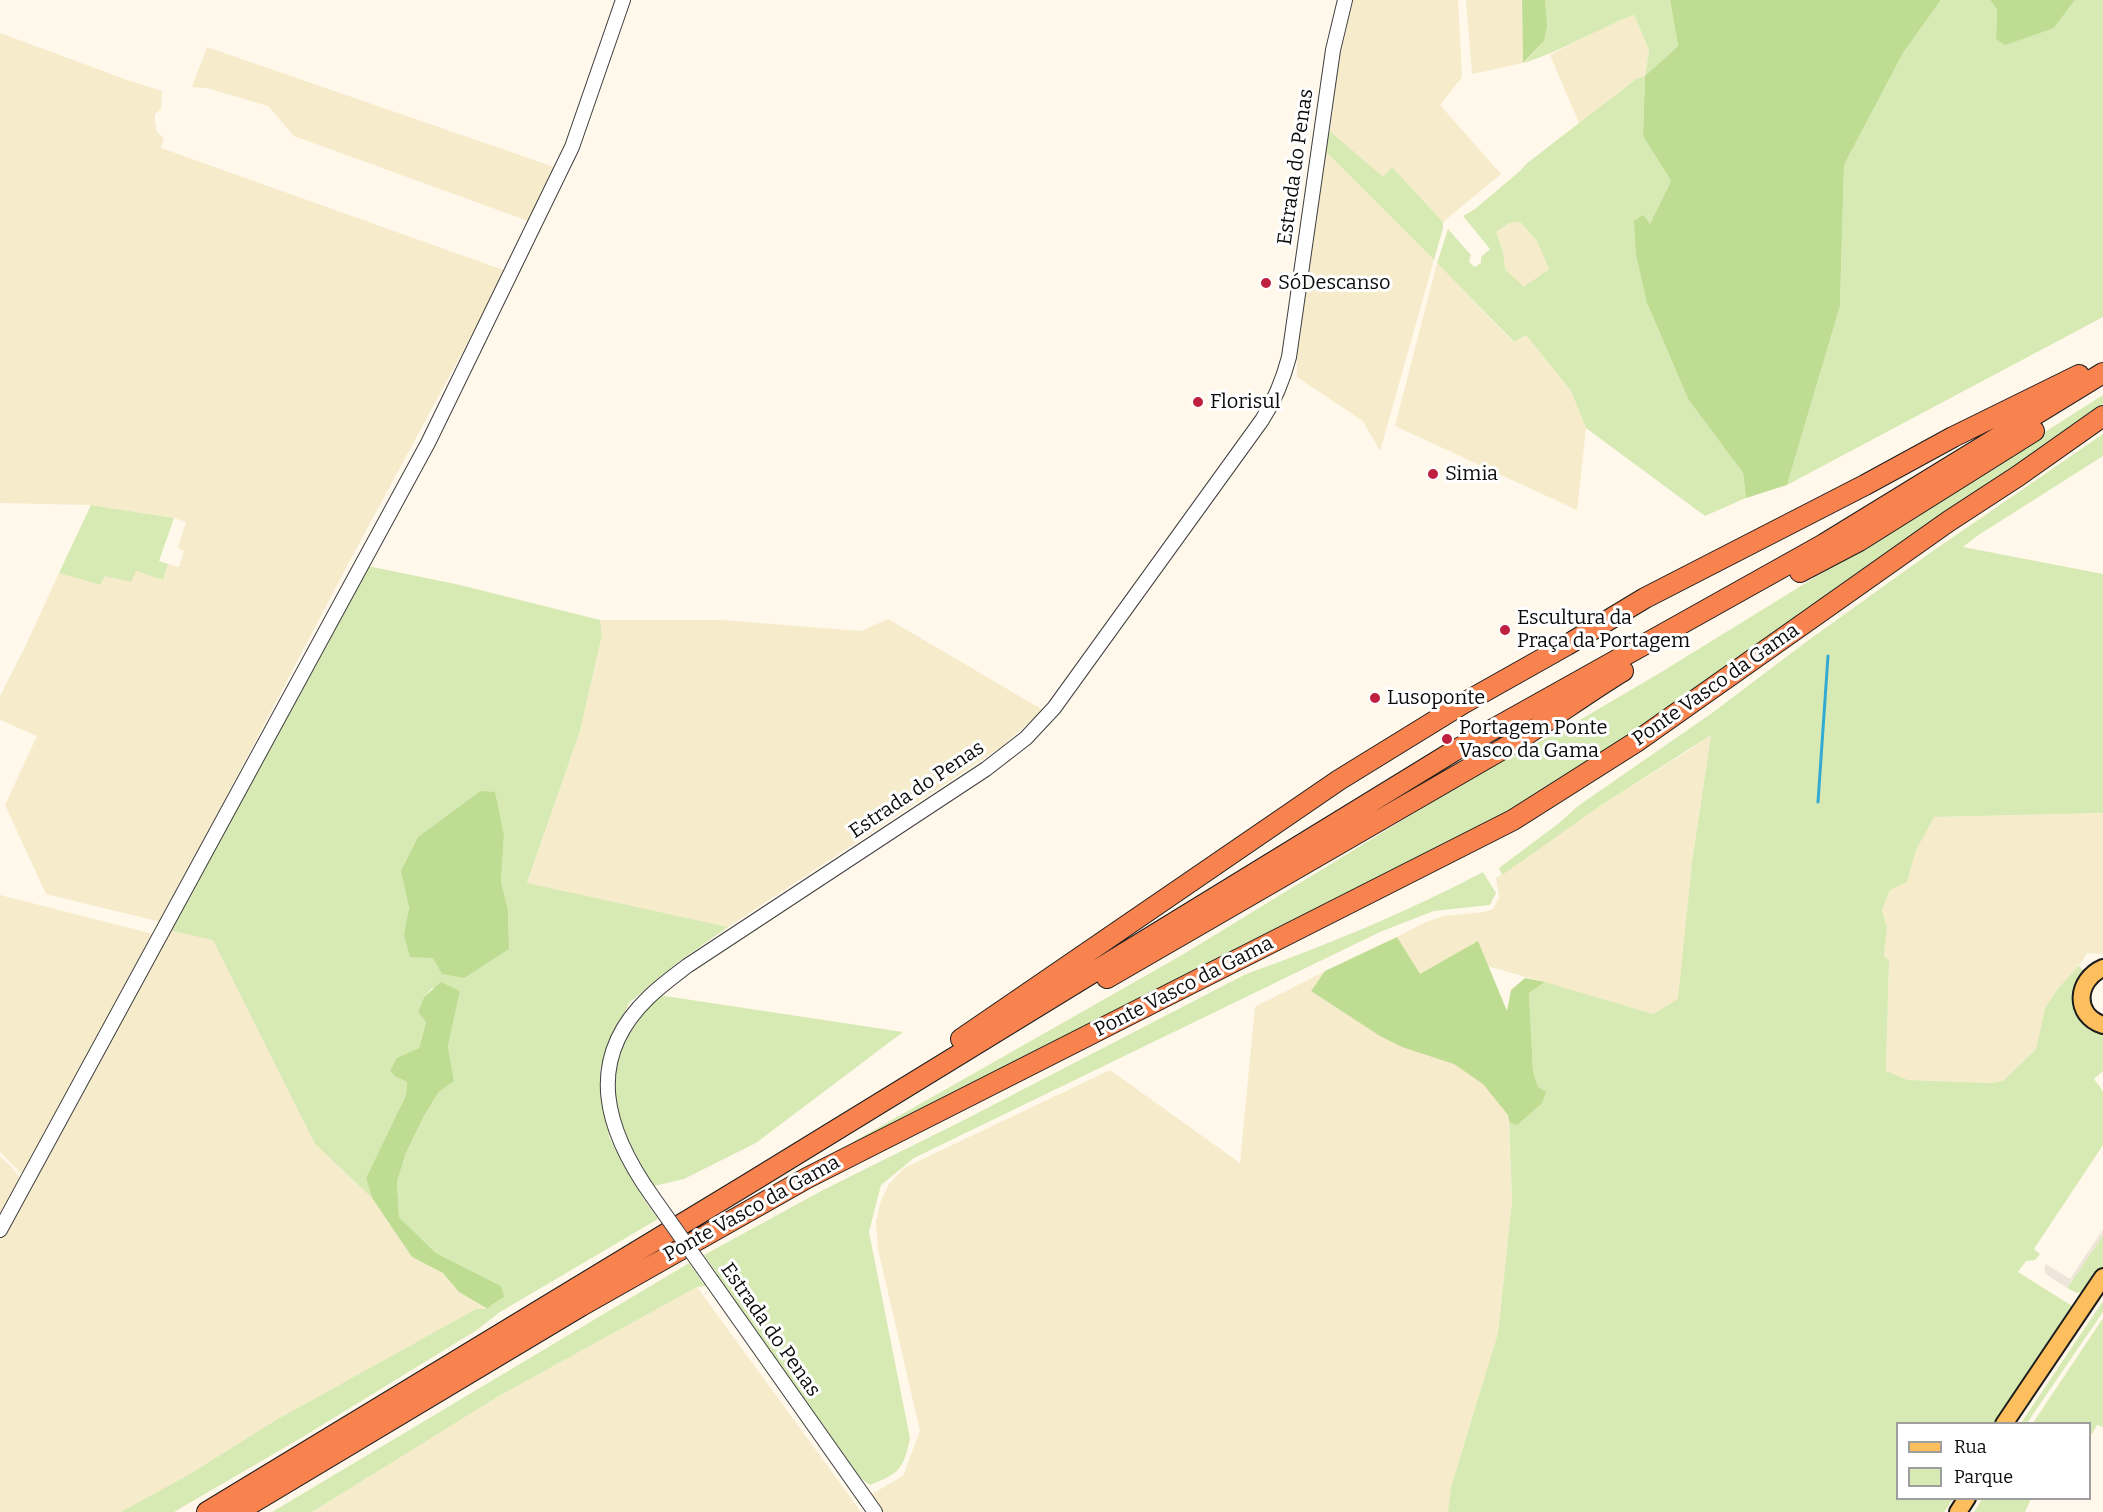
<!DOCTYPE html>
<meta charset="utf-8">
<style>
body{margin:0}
#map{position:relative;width:2103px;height:1512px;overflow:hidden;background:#fff8eb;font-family:Bitter,serif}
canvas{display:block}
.legend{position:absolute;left:1896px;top:1422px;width:195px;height:78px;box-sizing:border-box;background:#fff;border:2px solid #9e9e9e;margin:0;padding:8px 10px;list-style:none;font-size:18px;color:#0c0c0c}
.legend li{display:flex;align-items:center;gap:12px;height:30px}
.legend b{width:30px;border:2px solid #9e9e9e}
</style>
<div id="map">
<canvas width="2103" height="1512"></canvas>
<ul class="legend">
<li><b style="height:8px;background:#fdbe5d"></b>Rua</li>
<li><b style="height:16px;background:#d8eab4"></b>Parque</li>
</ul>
</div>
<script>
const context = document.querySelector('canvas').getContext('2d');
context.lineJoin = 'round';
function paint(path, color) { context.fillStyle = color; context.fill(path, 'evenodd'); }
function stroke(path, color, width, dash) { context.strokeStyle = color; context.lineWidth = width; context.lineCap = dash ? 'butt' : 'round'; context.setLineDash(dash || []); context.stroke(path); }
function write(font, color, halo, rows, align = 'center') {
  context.font = font + ' Bitter,serif'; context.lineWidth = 6; context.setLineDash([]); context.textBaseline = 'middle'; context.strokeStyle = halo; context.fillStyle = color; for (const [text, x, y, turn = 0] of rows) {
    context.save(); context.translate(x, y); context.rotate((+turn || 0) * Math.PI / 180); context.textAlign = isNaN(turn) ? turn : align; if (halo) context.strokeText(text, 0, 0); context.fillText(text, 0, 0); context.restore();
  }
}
paint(new Path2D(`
 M1351,0H1458L1462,77L1440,105L1501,174L1443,222L1392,167L1383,178L1330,131L1342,36Z
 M1466,0H1522L1523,63L1472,74Z
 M1634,15L1649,50L1645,76L1636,79L1579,123L1550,55L1604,27Z
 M0,33L130,81L162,91L161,109L155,114V123L157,132L164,138L161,148L506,271L348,564L161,922L46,894L5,805L37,736L0,720V696L26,645L59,573L99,585L105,576L136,571L163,580L168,564L179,567L184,551L178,548L186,522L174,518L91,505L0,503Z
 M207,47L554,167L531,222L294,136L268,106L207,88L192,87Z
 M1324,150L1434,260L1380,451L1363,421L1297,377V359Z
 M1520,222L1537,241L1549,269L1524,288L1505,269L1503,251L1496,232L1509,223Z
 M1437,263L1513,342L1526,335L1571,391L1586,428L1577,510L1395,426Z
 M888,619L1043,710L1001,747L728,927L527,884L580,731L602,635L600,620H721L861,631Z
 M1711,734L1692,862L1679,999L1653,1014L1488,966L1478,942L1420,975L1397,937L1426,922L1444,916L1484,912L1493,909L1499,898L1496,878L1600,806L1694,747Z
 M2103,813V954L2087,953L2079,966L2059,987L2045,1008L2036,1049L2003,1081L1991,1083L1908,1080L1886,1072L1889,960L1884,956L1887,928L1882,910L1890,890L1907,881L1916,850L1933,817Z
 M0,895L153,934L23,1175L0,1152Z
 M164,929L213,939L315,1144L372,1198L412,1257L443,1273L459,1292L488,1309H476L276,1420L190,1474L122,1512H0V1239Z
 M1325,971L1311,991L1379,1035H1409L1461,1054L1508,1115L1512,1201L1498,1333L1451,1487L1448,1512H875L865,1498L903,1476L920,1431L878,1249L876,1222L880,1203L889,1184L904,1168L1110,1070L1240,1163L1255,1007Z
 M0,1157L10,1165L20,1178L0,1214Z
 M697,1287L861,1512H312L499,1396Z`), '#f6ebcb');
paint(new Path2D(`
 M1545,0H1670L1678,46L1645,76L1643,136L1671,181L1650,225L1647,303L1688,399L1743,473L1746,498L1705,516L1586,428L1571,391L1526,335L1514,342L1437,263L1448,229L1471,255L1469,262L1475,267L1481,263V257L1490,249L1463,216L1475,209L1521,170L1526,164L1636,79L1645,76L1649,50L1634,15C1596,29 1562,51 1524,63L1544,41ZM1520,222L1537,241L1549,269L1524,287L1505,269L1503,251L1496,232L1509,223Z
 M1941,0H1990L1997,10L1996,39L2054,28L2075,0H2103V317L1787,485L1840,306L1844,165L1903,53Z
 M1330,131L1383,177L1392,167L1443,222V228L1434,260L1324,150Z
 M2103,395V404L2025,460L1553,790L848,1149L853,1142L1182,955L1483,771L1566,728L1658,674L1843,560Z
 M2103,434V456L1977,536L1963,547L2103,574V813L1934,817L1916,850L1907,882L1890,890L1882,910L1887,928L1884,956L1889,960L1886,1071L1908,1080L1991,1083L2003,1081L2036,1049L2045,1008L2059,987L2079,966L2089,977L2081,995L2103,1025V1071L2094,1079L2103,1091V1145L2034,1249L2040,1254L2035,1260L2026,1261L2018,1272L2077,1309L2002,1423L1898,1424V1498L1953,1499L1944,1512H1448L1451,1487L1498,1333L1512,1201L1509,1122L1517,1124L1521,1120L1538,1087L1533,1071L1529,993L1545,982L1653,1014L1678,999L1692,862L1711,735L1600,806L1502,875L1499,868L1559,823L1578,806L1712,713L1806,642L1927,555Z
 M91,505L174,518L159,561L168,564L163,580L136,571L131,582L105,576L100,585L59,573Z
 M363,565L460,585L600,620L602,635L580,731L527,883L728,927L678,962L629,1003L600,1069L609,1137L645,1201L658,1219L500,1312L477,1330L301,1438L174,1512H121L190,1474L276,1420L476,1309H488L501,1286L436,1253L399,1217L397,1182L406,1153L424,1116L438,1093L454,1081L448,1046L460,991L432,988L424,997L418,1012L426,1021L419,1048L396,1077L407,1082L406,1095L366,1178L372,1198L315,1144L213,940L164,929ZM480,791L504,836L501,882L508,909L509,949L487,962L433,958L405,935L418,837Z
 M1483,872L1496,893L1490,905L1434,911L1380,932L914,1158L881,1185L869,1232L910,1438C903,1470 900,1473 870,1485L851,1471L712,1281L718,1275L704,1255L823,1190L964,1120L1246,974C1327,945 1407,912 1483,872Z
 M665,996L903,1032L756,1143L684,1179L654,1186L629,1145L615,1105L617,1057L637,1016L656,997Z
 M2103,1235V1269L2088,1291L2077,1293L2067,1288Z
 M689,1263L705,1286L697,1287L499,1396L312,1512H272Z
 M2103,1301V1312L2027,1423H2021Z
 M2103,1318V1427L2097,1425L2092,1434L2090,1433V1424L2033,1423Z
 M1982,1499L1983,1498L2031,1499L2025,1512H1974Z`), '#d8eab4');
paint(new Path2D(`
 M1522,0H1545L1547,26L1544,41L1523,63Z
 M1670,0H1941L1903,53L1844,165L1840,306L1787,485L1746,498L1743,473L1688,399L1647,303L1636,254L1634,221L1643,215L1650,224L1671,181L1643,136L1645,76L1678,46Z
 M1990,0H2075L2054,28L2005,45L1996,39L1997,10Z
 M480,791L495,792L504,836L501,882L508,909L509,949L464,978L442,974L433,958L410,957L404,935L409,907L401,871L418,837Z
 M1397,937L1420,974L1478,941L1507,1011L1511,990L1525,978L1545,982L1529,993L1533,1071L1538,1087L1546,1092L1542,1103L1517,1125L1509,1122L1508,1115L1483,1084L1454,1064L1402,1047L1380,1036L1311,991L1325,971Z
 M441,982L460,991L448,1046L454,1081L438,1093L424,1116L406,1153L397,1182L399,1217L436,1253L501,1286L504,1297L491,1305L488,1309L459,1292L443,1273L412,1257L372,1198L366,1178L406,1095L407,1082L396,1077L390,1071L397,1058L419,1048L426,1022L418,1012L424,997Z`), '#bfdc93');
paint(new Path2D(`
 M2103,1229V1235L2067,1288L2047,1275L2044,1270L2046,1264L2070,1279Z`), '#eee6db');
stroke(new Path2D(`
 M1818,802L1828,656`), '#33aad2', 3);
const minor = new Path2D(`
 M652,1196C606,1131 583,1061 648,998C660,986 674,976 687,966L986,769L1026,738L1054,708L1262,420C1275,400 1283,380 1289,357L1333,50L1345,0
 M0,1230L428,443L572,147L623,0
 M712,1281L875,1512`);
const major = new Path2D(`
 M2103,968C2076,980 2073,1015 2103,1025
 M2004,1424L2103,1277
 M1958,1512L1967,1498`);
const highway = new Path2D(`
 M1800,572L1859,541L2034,431
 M1107,978L1513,743C1551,720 1585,694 1623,671
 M961,1039L1339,780L1464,703L1567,645L1645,598L1865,485L1953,437L2079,375
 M207,1512L748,1184L1454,751L1824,544L2103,373
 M237,1512L581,1306L807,1178L1513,820L1636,742L1949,521L2018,476L2103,416`);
stroke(minor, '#3f3f3f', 16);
stroke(major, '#1d1d1d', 20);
stroke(highway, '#1d1d1d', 22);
stroke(minor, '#fff', 14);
stroke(major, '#fdbe5d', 16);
stroke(highway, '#f9834f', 20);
const minorBridge = new Path2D(`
 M652,1196L712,1281`);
stroke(minorBridge, '#3f3f3f', 16, []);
stroke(minorBridge, '#fff', 14);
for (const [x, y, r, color] of [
 [1266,283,6,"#c02040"],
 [1198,402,6,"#c02040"],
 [1433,474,6,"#c02040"],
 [1505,630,6,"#c02040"],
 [1375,698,6,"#c02040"],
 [1447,739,6,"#c02040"]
]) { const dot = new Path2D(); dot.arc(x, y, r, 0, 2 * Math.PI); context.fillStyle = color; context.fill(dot); stroke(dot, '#fff', 2); }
write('20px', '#0c0c0c', '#fff', [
 ["Estrada do Penas",1296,167,-82],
 ["Ponte Vasco da Gama",1716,685,-35],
 ["Estrada do Penas",917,790,-34],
 ["Ponte Vasco da Gama",1184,987,-27],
 ["Ponte Vasco da Gama",752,1209,-29],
 ["Estrada do Penas",770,1330,55]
]);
write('20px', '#0c0c0c', '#fff', [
 ["SóDescanso",1278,283],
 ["Florisul",1210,402],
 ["Simia",1445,474],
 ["Escultura da",1517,618],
 ["Praça da Portagem",1517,641],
 ["Lusoponte",1387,698],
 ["Portagem Ponte",1459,728],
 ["Vasco da Gama",1459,751]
], 'left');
</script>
